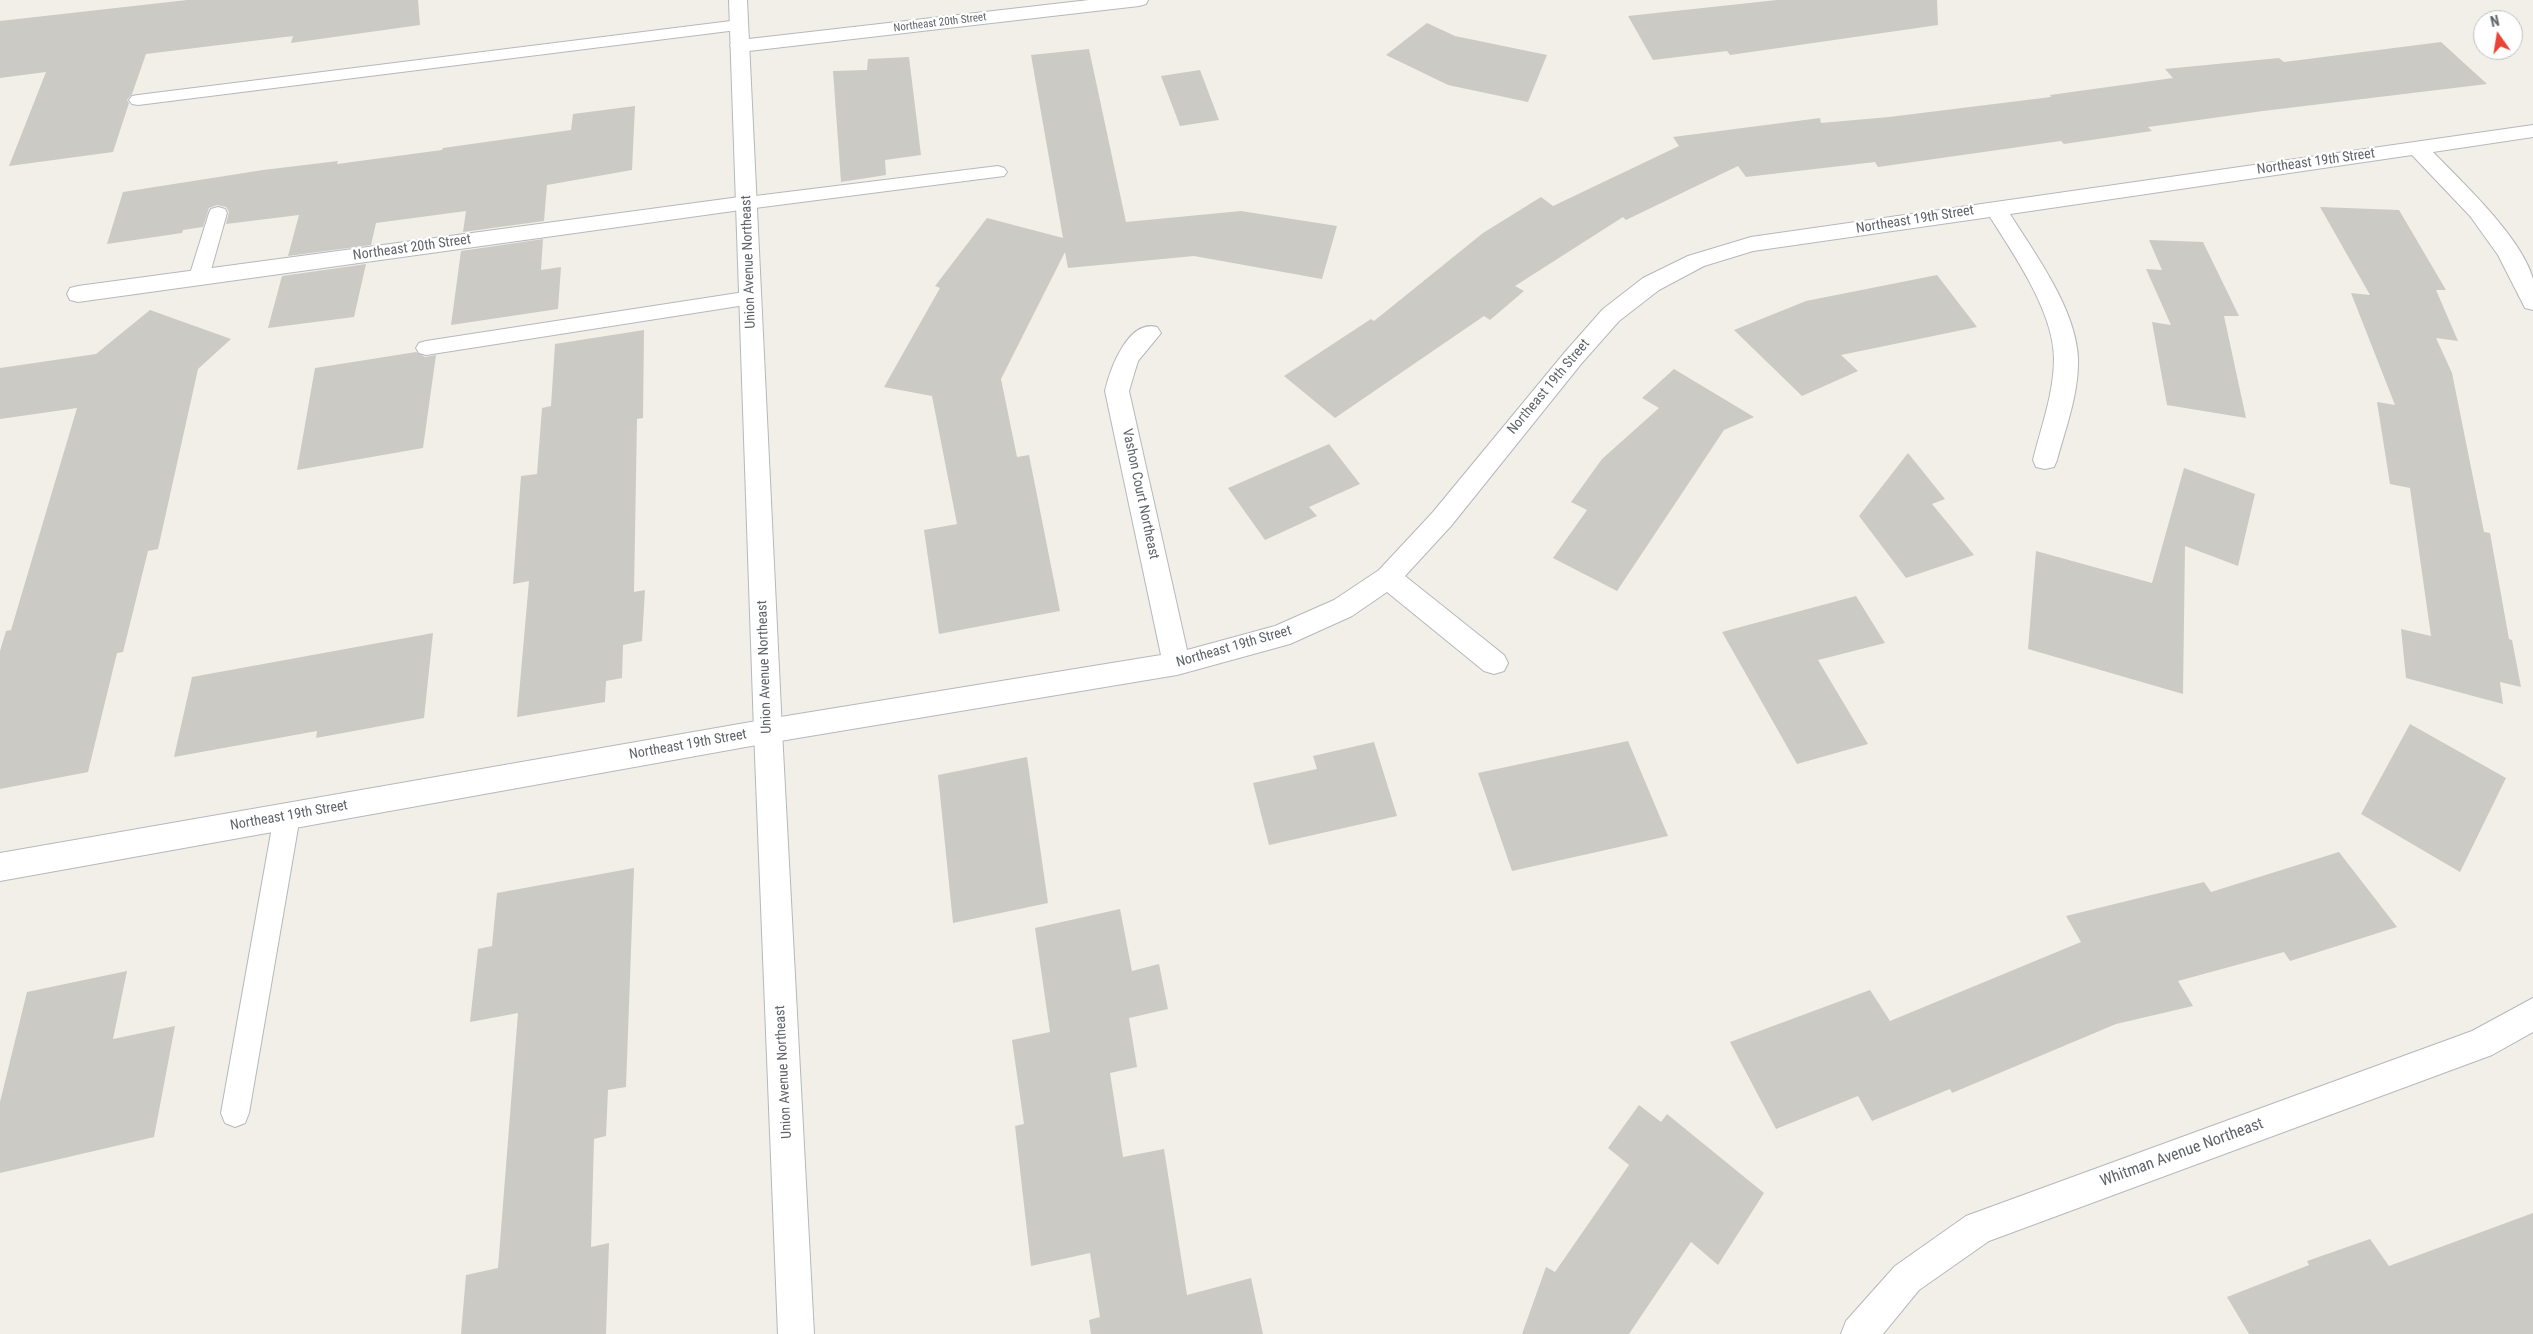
<!DOCTYPE html>
<style>
body{margin:0}
#map{position:relative;width:2533px;height:1334px;overflow:hidden;background:#f1efe8;font-family:"Roboto Condensed",sans-serif}
canvas{display:block}
.north{position:absolute;left:2473px;top:10px;width:50px;height:50px;box-sizing:border-box;background:#fff;border:1px solid #bfc1c3;border-radius:50%;rotate:347deg;font-size:14px;font-weight:700;line-height:20px;text-align:center;color:#5f6368}
.north::after{content:'';display:block;margin:auto;width:18px;height:22px;background:#ea4335;clip-path:polygon(50% 0,100% 100%,50% 72%,0 100%)}
</style>
<div id="map">
<canvas width="2533" height="1334"></canvas>
<div class="north">N</div>
</div>
<script>
const context = document.querySelector('canvas').getContext('2d');
context.lineJoin = 'round';
function paint(path, color) { context.fillStyle = color; context.fill(path, 'evenodd'); }
function stroke(path, color, width, dash) { context.strokeStyle = color; context.lineWidth = width; context.lineCap = dash ? 'butt' : 'round'; context.setLineDash(dash || []); context.stroke(path); }
function write(font, color, halo, rows, align = 'center') {
  context.font = font + ' "Roboto Condensed",sans-serif'; context.lineWidth = 4.5; context.setLineDash([]); context.textBaseline = 'middle'; context.strokeStyle = halo; context.fillStyle = color; for (const [text, x, y, turn = 0] of rows) {
    context.save(); context.translate(x, y); context.rotate((+turn || 0) * Math.PI / 180); context.textAlign = isNaN(turn) ? turn : align; if (halo) context.strokeText(text, 0, 0); context.fillText(text, 0, 0); context.restore();
  }
}
paint(new Path2D(`
 M187,0H418L420,25L291,43L293,36L146,54L132,94L127,100L129,103L113,152L9,166L46,72L0,78V21Z
 M1777,0H1937L1938,25L1730,55L1727,51L1653,60L1628,16Z
 M1427,23L1455,36L1547,55L1528,102L1448,85L1386,55Z
 M2441,42L2487,84L2263,111L2148,127L2152,131L2064,144L2061,141L1878,167L1875,162L1746,177L1738,166L1626,220L1623,217L1515,286L1524,291L1490,320L1484,316L1335,418L1284,376L1371,319L1374,321L1483,233L1541,197L1553,206L1679,146L1673,137L1820,118L1821,123L1889,117L2051,97L2050,95L2173,78L2165,69L2279,58L2284,62Z
 M1089,49L1126,222L1241,211L1337,226L1322,279L1194,256L1068,268L1065,252L1001,379L1017,457L1029,455L1060,611L939,634L924,530L957,524L932,396L884,387L940,288L935,286L987,218L1063,238L1031,55Z
 M909,57L921,155L885,160L886,175L841,182L833,71L867,70L868,59Z
 M1200,70L1219,120L1180,126L1161,76Z
 M635,106L632,170L547,185L544,221L463,232L466,211L376,223L371,245L288,256L299,215L226,224L229,212L226,207L217,205L209,208L203,227L183,230L182,233L107,244L123,192L263,170L338,161L337,164L442,150L443,148L571,130L573,114Z
 M2320,207L2399,210L2446,290H2436L2458,341L2436,338L2452,373L2484,532L2490,533L2509,639L2512,640L2521,687L2500,682L2503,704L2406,678L2401,629L2431,636L2410,488L2390,484L2377,402L2395,405L2351,293L2370,295Z
 M543,239L541,270L561,267L558,309L451,325L461,251Z
 M2149,240L2203,242L2239,316H2224L2246,418L2167,405L2152,322L2171,325L2146,269L2162,270Z
 M366,264L354,317L268,328L282,276Z
 M1937,275L1977,327L1841,355L1858,371L1802,396L1734,330L1806,301Z
 M150,310L231,339L198,369L158,549L148,551L123,652L117,653L88,772L0,789V651L6,631L11,630L77,408L0,419V368L96,354Z
 M644,330L643,418L637,419L634,592L645,590L642,641L623,645L622,678L606,681L605,702L517,717L529,581L513,584L521,476L537,474L542,408L551,406L555,344Z
 M416,352L425,357L436,355L423,448L297,470L315,368Z
 M1674,369L1754,417L1724,430L1617,591L1553,558L1587,510L1571,502L1602,459L1659,408L1642,398Z
 M1329,444L1360,484L1309,507L1317,516L1265,540L1228,488Z
 M1908,453L1945,499L1932,504L1974,555L1906,578L1859,516Z
 M2184,468L2255,494L2238,566L2185,546L2183,694L2028,649L2036,551L2152,583Z
 M1856,596L1885,643L1818,660L1868,744L1797,764L1722,632Z
 M433,633L424,718L316,738L317,731L174,757L192,677Z
 M2410,724L2506,778L2460,872L2361,814Z
 M1628,741L1668,836L1512,871L1478,773Z
 M1374,742L1397,816L1269,845L1253,783L1317,769L1313,756Z
 M1027,757L1048,903L953,923L938,775Z
 M2339,852L2397,927L2290,961L2284,952L2178,981L2193,1006L2116,1024L1952,1093L1950,1089L1872,1121L1858,1096L1776,1129L1730,1042L1870,990L1890,1021L2081,942L2066,916L2204,882L2211,892Z
 M634,868L626,1087L608,1090L606,1136L594,1139L591,1247L609,1243L606,1334H461L466,1275L498,1268L518,1013L470,1022L478,949L492,946L497,893Z
 M1120,909L1132,971L1159,964L1168,1009L1129,1018L1137,1067L1110,1073L1123,1157L1164,1149L1187,1295L1251,1278L1263,1334H1091L1089,1320L1100,1317L1090,1253L1031,1266L1015,1126L1024,1124L1012,1040L1050,1032L1035,928Z
 M127,971L113,1039L175,1026L154,1137L0,1173V1102L27,992Z
 M1639,1105L1661,1122L1667,1114L1764,1193L1718,1265L1691,1242L1629,1334H1522L1546,1267L1555,1272L1629,1165L1608,1148Z
 M2533,1213V1334H2249L2227,1297L2309,1265L2307,1261L2370,1239L2389,1266Z`), '#cccac5');
const service = new Path2D(`
 M739,20L745,21L747,25L745,29L138,105L132,104L129,100L132,96L138,95Z
 M998,166L1004,168L1007,172L1004,176L747,209L740,207L738,203L740,199L747,197Z
 M218,207L225,209L227,213L209,277L206,282L199,284L192,282L189,277L209,213L211,209Z
 M751,291L758,293L761,298L758,303L426,355L419,353L416,348L419,343L426,341Z
 M287,805L296,808L300,816L249,1113L245,1123L235,1127L225,1123L221,1113L274,816L278,808Z`);
const minor = new Path2D(`
 M1089,0H1148L1146,4L1139,6L740,52L733,50L730,46L733,42L740,40Z
 M2533,125V137L2433,152C2463,183 2522,238 2533,279C2533,288 2533,301 2533,310L2525,308L2498,255L2470,216L2412,155L2010,214C2035,254 2076,309 2078,358C2079,393 2066,427 2057,460L2054,467L2045,469L2036,467L2033,460C2041,427 2054,393 2054,359C2054,312 2014,255 1990,217L1753,251L1704,266L1659,290L1619,321L1581,364L1451,526L1405,576L1504,655L1508,663L1504,671L1494,674L1484,671L1387,592L1352,616L1290,644L1177,675L768,743L0,881V853L768,719L1161,655L1105,391C1110,369 1128,319 1157,327L1161,333L1138,361L1129,391L1187,650L1275,626L1334,600L1379,570L1433,512L1565,352L1603,309L1643,278L1688,256L1751,237Z
 M747,196L755,198L758,203L755,208L78,302L70,300L67,294L70,288L78,286Z
 M2533,998V1032L2492,1055L1989,1241L1919,1290L1883,1334H1841L1846,1321L1895,1266L1966,1216L2472,1031Z`);
const tertiary = new Path2D(`
 M729,0H747L782,731L814,1334H778L754,731Z`);
stroke(service, '#b5b8bc', 2);
stroke(minor, '#b5b8bc', 2);
stroke(tertiary, '#b5b8bc', 2);
paint(service, '#fff');
paint(minor, '#fff');
paint(tertiary, '#fff');
write('11px', '#5f6368', '#fff', [
 ["Northeast 20th Street",940,23,-7]
]);
write('14px', '#5f6368', '#fff', [
 ["Northeast 19th Street",2316,162,-8],
 ["Northeast 19th Street",1915,220,-9],
 ["Northeast 20th Street",412,248,-8],
 ["Union Avenue Northeast",749,262,-92],
 ["Northeast 19th Street",1549,387,-50],
 ["Vashon Court Northeast",1140,494,78],
 ["Northeast 19th Street",1234,647,-16],
 ["Union Avenue Northeast",765,667,-92],
 ["Northeast 19th Street",688,745,-10],
 ["Northeast 19th Street",289,816,-10],
 ["Union Avenue Northeast",784,1072,-93]
]);
write('16px', '#5f6368', '#fff', [
 ["Whitman Avenue Northeast",2182,1153,-20]
]);
</script>
